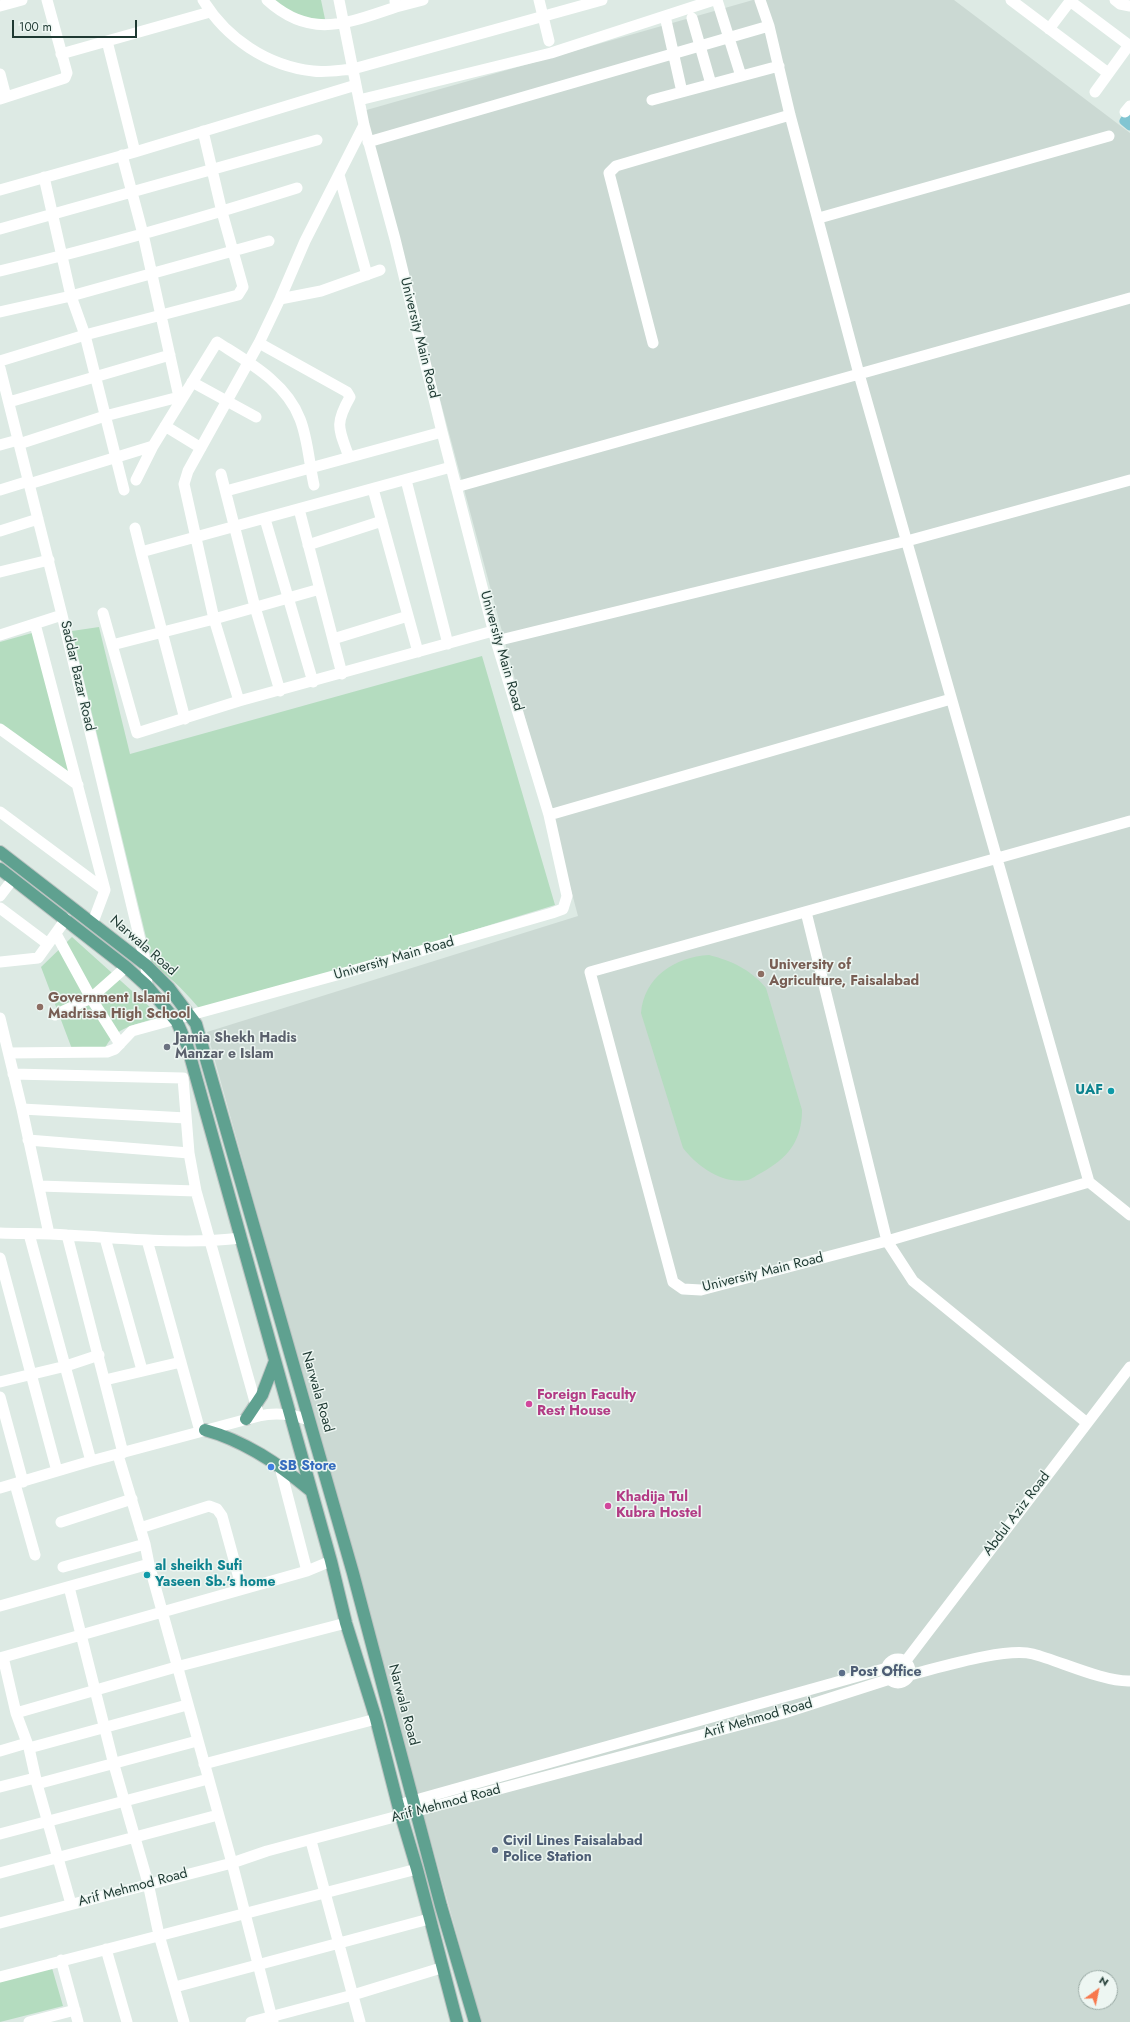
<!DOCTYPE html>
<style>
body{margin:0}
#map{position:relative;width:1130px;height:2022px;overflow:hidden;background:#ddeae4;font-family:Jost,sans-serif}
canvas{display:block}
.north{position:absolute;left:1078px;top:1970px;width:40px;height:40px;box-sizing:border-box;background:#edf6f2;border:1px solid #9aaaa5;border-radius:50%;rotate:33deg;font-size:11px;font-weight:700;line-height:16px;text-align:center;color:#1e3932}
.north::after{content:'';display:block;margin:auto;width:14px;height:18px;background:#f7784d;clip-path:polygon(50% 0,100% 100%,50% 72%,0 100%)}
.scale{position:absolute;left:12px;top:20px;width:125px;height:18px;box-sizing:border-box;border:2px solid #1e3932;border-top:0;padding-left:5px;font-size:12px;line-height:14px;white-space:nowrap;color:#1e3932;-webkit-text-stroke:3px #edf6f2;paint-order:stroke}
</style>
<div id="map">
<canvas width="1130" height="2022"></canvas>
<div class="north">N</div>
<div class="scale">100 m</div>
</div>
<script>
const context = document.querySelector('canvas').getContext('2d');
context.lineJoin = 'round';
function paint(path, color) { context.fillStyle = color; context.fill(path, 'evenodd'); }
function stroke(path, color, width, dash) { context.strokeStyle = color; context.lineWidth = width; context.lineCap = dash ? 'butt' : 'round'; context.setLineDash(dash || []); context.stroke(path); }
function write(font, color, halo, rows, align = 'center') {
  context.font = font + ' Jost,sans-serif'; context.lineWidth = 3; context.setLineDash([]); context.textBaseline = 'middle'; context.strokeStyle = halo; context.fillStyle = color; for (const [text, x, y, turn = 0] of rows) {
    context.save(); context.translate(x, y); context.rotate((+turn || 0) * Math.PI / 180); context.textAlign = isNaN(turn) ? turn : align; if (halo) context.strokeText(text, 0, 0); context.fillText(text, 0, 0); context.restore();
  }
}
paint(new Path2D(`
 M753,0H954L1130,133V2022H481L207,1032L578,916L363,111ZM1086,1978H1110V2002H1086Z`), '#cbd9d3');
paint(new Path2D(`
 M274,0H321L325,19C301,20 292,14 274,0Z
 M99,627L130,754L482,656L555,905L203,1013C188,995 173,978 153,966L72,631Z
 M32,633L77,788L0,732V642Z
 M72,937L161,1017C139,1024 113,1026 104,1051L72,1049L41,967Z
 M709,955C732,961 750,969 766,988L802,1110C802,1141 788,1158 761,1173C757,1175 752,1179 748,1180C723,1185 697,1166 683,1148L641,1013C644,977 675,957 709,955Z
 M52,1968L63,2006L0,2022V1982Z`), '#b4dcbf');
stroke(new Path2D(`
 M1130,112L1124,121L1130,126`), '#81c5d2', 9);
const major = new Path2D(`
 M0,852L146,965L169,988L196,1024L353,1573L441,1906L475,2022
 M0,869L126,967L147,986L177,1022L187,1045L331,1561L346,1623L376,1719L398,1805L417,1869L457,2022
 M246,1419L262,1395L275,1361
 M205,1430C245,1441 279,1464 311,1491`);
stroke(major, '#bcc4c2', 14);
stroke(new Path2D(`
 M203,0C226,38 267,66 313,71C325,73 340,70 353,69L602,0
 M267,0C311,40 347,23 396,7
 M539,0L549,41
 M717,0L741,76
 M760,0L769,26L790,115L859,374L1089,1182
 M1011,0L1108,73
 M1115,0L1120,4L1130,6
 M395,1L396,7L423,0
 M1070,1L1130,46
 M0,6L22,0
 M665,16L682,92
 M692,18L711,84
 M1049,29L1071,0
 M107,41L135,152
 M61,54L210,12
 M0,74L6,97
 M1095,92L1129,45
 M0,99L65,78L67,73L47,0
 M359,100L551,53L714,0
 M652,100L779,66
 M1125,112L1130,106
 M368,142L769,26
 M339,175L367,275
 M44,177L71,296L85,335L124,490
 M0,190L135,152L356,85
 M819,218L1109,136
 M0,229L317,140
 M0,271C100,247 199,219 297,188
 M280,299L321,291L380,270
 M0,312L71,296L269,241
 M259,343L347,392L350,397C334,425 339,429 349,457
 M653,343L609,173L616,166L790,115
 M0,361L85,335L238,295L243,287L222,212L203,131
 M0,368L62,615L146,965L147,986
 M192,382L256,417
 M9,402L170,355
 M165,426L201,448
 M19,444L105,416L179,397L143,234L122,155
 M0,445L18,440
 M221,474L255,607L280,691
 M136,480L153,446L217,342C248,362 286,382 300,419C308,439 309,463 314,485
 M406,480L448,644
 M29,484L153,446
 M456,487L1130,298
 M373,489L418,652
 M0,490L29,481
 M226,491L442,432
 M299,509L342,674
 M265,519L313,682
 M135,528L141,552L451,467
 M0,531L38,519
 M308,545L382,521
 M141,552L185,719
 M0,572L49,560
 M103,613L137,733L239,701L493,631
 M35,624L105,890L93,922
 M0,635L62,615
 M333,639L408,616
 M496,641L907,541L1130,480
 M112,645L214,619L320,589
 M239,701L214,619L184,484L188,471L259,343L280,299L305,241L364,125
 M0,729L78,785
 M0,812L105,890
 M549,815L951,699
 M1130,821L590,972L673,1282L683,1289L701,1290L887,1241L1089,1182L1130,1215
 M0,896L13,879
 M0,908L48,944
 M806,912L887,1241L913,1281L1087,1423
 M56,934L91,998L120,1044
 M0,962L38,958L66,919
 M55,1015L91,998L126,967
 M0,1018L22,1109L49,1234
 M9,1053L107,1052L115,1049L132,1031L355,970L552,913L563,909L567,896L549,815L496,641L442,432L395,239L364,125L339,0
 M13,1074L183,1078L189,1153L196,1191L259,1416
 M22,1109L186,1118
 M28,1140L189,1153
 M39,1186L196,1191
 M0,1233C22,1234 45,1233 67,1235C125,1238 183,1245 241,1238
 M29,1234L91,1461
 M67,1235L123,1453
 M105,1238L142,1370
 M147,1240L200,1431
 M0,1258L57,1471
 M105,1380L181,1362
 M0,1382L66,1366L99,1355
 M0,1397L23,1482
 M118,1455L145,1544L149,1564L232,1863L273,2022
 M280,1467L307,1571
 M15,1484L35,1555
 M0,1488L91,1461L259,1416C277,1412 292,1414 309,1420
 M61,1522L132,1499
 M140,1528L209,1506L217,1509L222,1516L242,1589
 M63,1567L145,1544
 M69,1587L114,1765L148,1883L159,1935L184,2022
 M0,1606L149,1564
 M3,1657L16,1713L29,1748L37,1784L71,1904
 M0,1658L307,1571L331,1561
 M886 1671a12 12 0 1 1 24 0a12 12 0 1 1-24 0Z
 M905,1662L1130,1367
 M909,1675C938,1668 1005,1647 1033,1654C1060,1661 1104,1682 1130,1681
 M16,1713L176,1667L346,1623
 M29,1748L187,1705
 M0,1751L27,1743
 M204,1764L376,1719
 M37,1784L197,1741
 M0,1787L35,1778
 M398,1805L887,1668
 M0,1834L208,1779
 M311,1841L360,2022
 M0,1873L218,1815
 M0,1923L232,1863L267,1851L784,1713L890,1679
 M106,1949L127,2022
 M61,1960L78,2022
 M0,1977L417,1869
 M175,1987L429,1919
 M29,2022L75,2010
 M251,2022L353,1995L441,1968`), '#fff', 11);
stroke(major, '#5fa190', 12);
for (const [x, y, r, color] of [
 [761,974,4,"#8d6e63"],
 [40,1007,4,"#8d6e63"],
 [167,1047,4,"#6b7280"],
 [1111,1091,4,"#0f9aa8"],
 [529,1404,4,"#d1479c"],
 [271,1467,4,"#3f7fe0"],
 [608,1506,4,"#d1479c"],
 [147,1575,4,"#0f9aa8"],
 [842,1673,4,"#5c6f8a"],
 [495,1850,4,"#5c6f8a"]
]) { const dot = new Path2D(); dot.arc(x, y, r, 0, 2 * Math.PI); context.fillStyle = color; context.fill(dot); stroke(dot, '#edf6f2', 1.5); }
write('14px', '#1e3932', '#edf6f2', [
 ["University Main Road",419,338,76],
 ["University Main Road",501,651,74],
 ["Saddar Bazar Road",77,676,77],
 ["Narwala Road",143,946,41],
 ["University Main Road",394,959,-16],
 ["University Main Road",763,1273,-14],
 ["Narwala Road",317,1392,74],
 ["Abdul Aziz Road",1017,1514,-53],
 ["Narwala Road",403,1705,75],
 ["Arif Mehmod Road",758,1719,-16],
 ["Arif Mehmod Road",446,1804,-15],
 ["Arif Mehmod Road",133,1888,-15]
]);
write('bold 14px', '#785e54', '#edf6f2', [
 ["University of",769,966],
 ["Agriculture, Faisalabad",769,982],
 ["Government Islami",48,999],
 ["Madrissa High School",48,1015]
], 'left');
write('bold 14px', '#5b616d', '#edf6f2', [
 ["Jamia Shekh Hadis",175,1039],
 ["Manzar e Islam",175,1055]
], 'left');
write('bold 14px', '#0d838f', '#edf6f2', [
 ["UAF",1103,1091],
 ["al sheikh Sufi",155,1567,"left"],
 ["Yaseen Sb.'s home",155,1583,"left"]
], 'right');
write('bold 14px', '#b23c85', '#edf6f2', [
 ["Foreign Faculty",537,1396],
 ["Rest House",537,1412],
 ["Khadija Tul",616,1498],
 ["Kubra Hostel",616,1514]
], 'left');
write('bold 14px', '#366cbe', '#edf6f2', [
 ["SB Store",279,1467]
], 'left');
write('bold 14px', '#4e5e75', '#edf6f2', [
 ["Post Office",850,1673],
 ["Civil Lines Faisalabad",503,1842],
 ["Police Station",503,1858]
], 'left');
</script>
